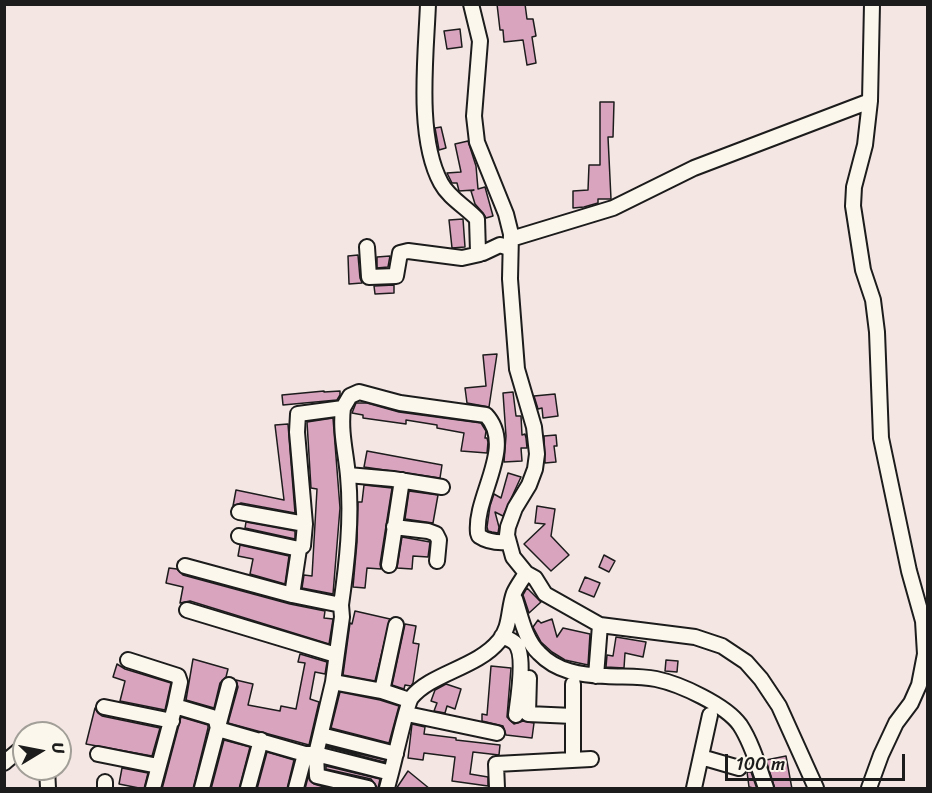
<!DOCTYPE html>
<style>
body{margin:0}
#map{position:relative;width:932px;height:793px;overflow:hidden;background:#f4e6e3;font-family:Sriracha,sans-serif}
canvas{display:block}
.frame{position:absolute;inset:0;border:6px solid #1c1c1c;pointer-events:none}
.north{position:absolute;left:12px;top:721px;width:60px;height:60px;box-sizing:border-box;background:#fbf7ec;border:2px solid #a29f99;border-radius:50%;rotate:80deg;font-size:16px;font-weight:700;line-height:24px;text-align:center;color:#1c1c1c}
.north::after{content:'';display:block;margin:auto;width:21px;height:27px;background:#1c1c1c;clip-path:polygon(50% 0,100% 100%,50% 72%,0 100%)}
.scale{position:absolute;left:725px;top:754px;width:180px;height:27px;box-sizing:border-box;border:3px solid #1c1c1c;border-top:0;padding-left:8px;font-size:18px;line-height:21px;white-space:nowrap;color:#1c1c1c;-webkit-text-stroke:4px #fbf7ec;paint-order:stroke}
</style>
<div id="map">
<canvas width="932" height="793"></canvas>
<div class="frame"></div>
<div class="north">U</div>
<div class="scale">100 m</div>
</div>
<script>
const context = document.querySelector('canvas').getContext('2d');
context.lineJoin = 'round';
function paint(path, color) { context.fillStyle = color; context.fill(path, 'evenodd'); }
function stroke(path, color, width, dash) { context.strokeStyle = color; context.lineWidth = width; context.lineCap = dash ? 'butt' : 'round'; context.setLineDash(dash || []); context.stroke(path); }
const building = new Path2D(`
 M497,4H525L527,19H533L536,36L532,37L536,63L527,65L523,40L504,42L503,30H500Z
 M460,29L462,47L447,49L444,31Z
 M600,102H614L613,137H608L611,199H598V203L584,207L573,208V191L588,190L589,165H600Z
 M441,127L446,148L439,150L435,128Z
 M468,141L476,166L478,189L485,187L493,216L486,218L483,213L475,204L471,191L474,190L459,191L457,183H452L447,173L461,172L455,144Z
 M463,219L465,247L452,248L449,220Z
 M358,255L360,278L362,283L349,284L348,256Z
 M390,256L388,267L377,268V257Z
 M394,285V293L375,294L374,286Z
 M497,354L489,407L467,403L465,388L486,386L483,355Z
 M324,391V392L340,391V395L337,400L283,405L282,395Z
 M513,392L516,416H521L522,435L525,434L526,438L527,448H521L522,461L504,462L506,436L503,393Z
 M555,394L558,416L543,418L542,408L538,409L534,396Z
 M356,403H367L399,412L481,423L486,431L485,438H487L488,442L487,453L461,451L464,433L437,428V425L406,420V424L363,418V415L352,413Z
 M333,418L340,508L333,594L302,588L304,575L312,576L317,489L311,488L307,422Z
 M288,424L295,513L241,503L233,506L236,490L284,500L275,425Z
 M556,435L557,446H554L556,462L545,463L544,436Z
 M367,451L442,465L440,478L364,467Z
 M508,473L521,477L503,516L495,512L499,527L498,533L492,532L488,531L487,527L490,506L494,494L501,498Z
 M364,485L392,488L380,564L381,569L367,568L365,588L353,587L357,542L358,502H362Z
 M409,491L438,495L433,523L405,519Z
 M537,506L555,509L551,536L569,555L551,571L524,544L545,524L535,523Z
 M246,522L295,531V539L245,528Z
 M402,537L430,542L428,557L413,556L412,569L397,568Z
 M240,545L289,556L285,584L250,574L253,559L238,556Z
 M604,555L615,561L609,572L599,567Z
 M169,568L177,569L183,575L290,604L325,611L324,618L333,619L329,644L190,601L180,603L183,587L166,583Z
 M585,577L600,583L594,597L579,591Z
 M527,588L541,602L529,613L523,595Z
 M355,611L390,619L375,681L343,675L350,623L352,624Z
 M552,619L557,637L563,628L590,634L588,665L565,660L552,652L541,642L533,627L538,620L541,623Z
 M405,624L416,626L413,643L419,644L413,683L411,686L405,685L404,689L392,685Z
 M616,637L646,642L643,657L625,653L624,668L606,667L607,655L613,656Z
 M300,654L327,662L325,674L315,672L310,699L319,702L309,745L228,723L238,687L236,680L253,684L248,705L280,711L281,706L296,709L305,663L298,662Z
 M193,659L228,669L226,677L220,683L214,708L186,700Z
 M666,660L678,661L677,672L665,671Z
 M117,664L125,669L171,683L165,710L120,701L125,681L113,677Z
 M491,666L511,668L507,717L514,724L523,721L534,723L532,738L506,735L503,726L482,721V714L487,715Z
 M446,684L461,689L455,709L447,706L445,713L434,711L437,703L431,701L435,690Z
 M340,692L380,700L399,706L389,743L331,728Z
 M95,708L98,713L102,716L160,728L152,756L86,744Z
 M181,717L208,725V728L193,789H162Z
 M412,724L425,727L424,734L456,738V740L500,745L499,755L473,752L470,774L488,777V786L452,781L455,757L424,753L423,760L408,758Z
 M224,740L250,747L239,789H211Z
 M327,746L385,760L384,762L327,747Z
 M267,752L294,760L287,789H257Z
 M786,756L792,789H775L766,760Z
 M326,766L380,779L378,789L371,779L326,769Z
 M122,768L148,773L144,789L119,784Z
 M408,771L430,789H396Z
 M747,772H751L757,789L749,787Z
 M308,777L314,784L331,789H305Z`);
paint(building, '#d8a4be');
stroke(building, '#1c1c1c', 1.5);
const minor = new Path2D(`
 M428,4C426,56 416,137 441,183C449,198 466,207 477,219L478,252L483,253L500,245L509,248
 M511,239L613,208L694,168L870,101
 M367,247L369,277L396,276L400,253L408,251L462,258L480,254
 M343,408L350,396L359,392L400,403L486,415C516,447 474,496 478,533L479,536C488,542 498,543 508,542
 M348,475L393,479L442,487
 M239,512L305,524L303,546L299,549L292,595
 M305,524L297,432L298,414L343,408C340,432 346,453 348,476C352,519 347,563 341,605L342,617L333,682L382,691L409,700
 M394,527L428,531L436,534L439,540L437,561
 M239,536L299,549
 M389,565L402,480
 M185,566L292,595L341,605
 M526,573L535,578L545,594L600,625L695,637L722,646L746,662L761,679L779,706L816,788
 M515,599C521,617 525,640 539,653C557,672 581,675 606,676C622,677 640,676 656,679C680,684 726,705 740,725C752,743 759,768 766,788
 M187,610L336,655
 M502,636C506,638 512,640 515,643C526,654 518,699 516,715
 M128,660L178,676L180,682L175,706
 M596,676L600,625
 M529,678L528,714L573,716
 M333,682L316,754L317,776L368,788
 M382,691L396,625
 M104,707L172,721
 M407,714L497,733
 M321,735L396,754
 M98,754L158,766
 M701,757L739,768
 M573,759V684
 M4,763L24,746
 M47,769L48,788
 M105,782V788
 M153,788L175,706L212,717L216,720L218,729L305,754H316L391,773C394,762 407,704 411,698C431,673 477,668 499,641C511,627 508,609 514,593C517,586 522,580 526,573L513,557L507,535L508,527L515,508L529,485L535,469L537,454L534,427L517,369L510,279L511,234L506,214L477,142L474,116L480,41L471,4
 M202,788L229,685
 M248,788L261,740
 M296,788L305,754
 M387,788L391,773
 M497,788L496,764L591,759
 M694,788L710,715
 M869,788L881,755L896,723L911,703L919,685L925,654L923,621L909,571L881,438L877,332L873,300L863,270L853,206L854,187L865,145L870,101L872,4`);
stroke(minor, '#1c1c1c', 18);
stroke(minor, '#fbf7ec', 14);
</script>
